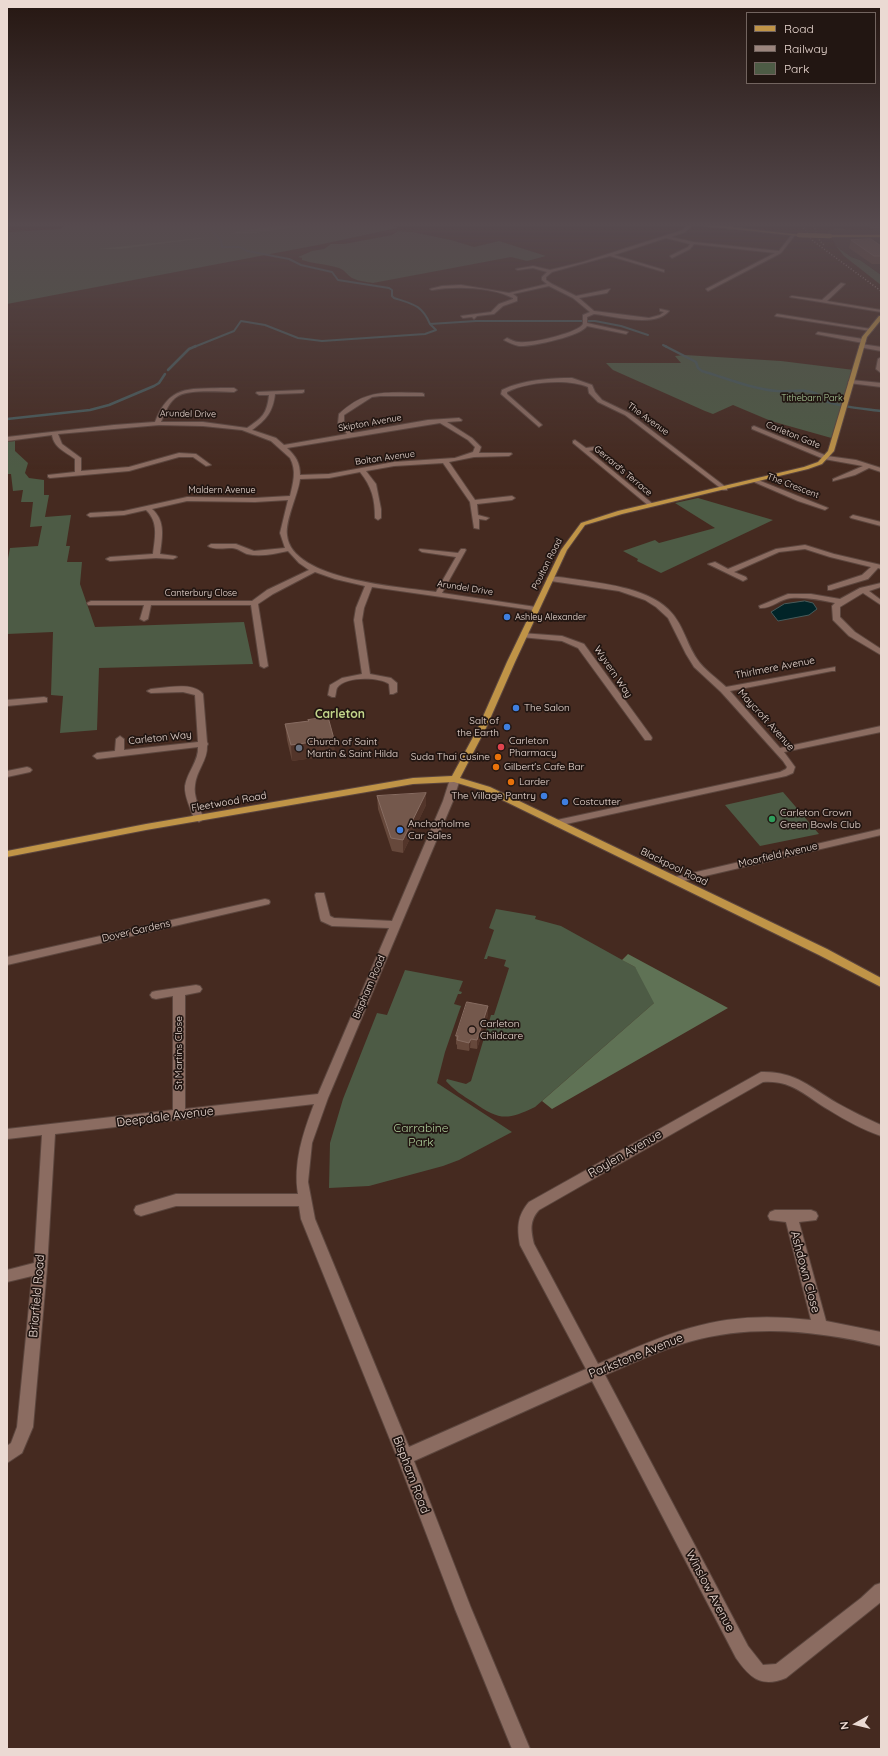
<!DOCTYPE html>
<style>
body{margin:0}
#map{position:relative;width:888px;height:1756px;overflow:hidden;background:#452a20;font-family:Quicksand,sans-serif}
canvas{display:block}
.frame{position:absolute;inset:0;border:8px solid #ebdad3;pointer-events:none}
.legend{position:absolute;left:746px;top:12px;width:130px;height:72px;box-sizing:border-box;background:#221612;border:1px solid #72645f;margin:0;padding:5px 7px;list-style:none;font-size:12px;color:#ebdad3}
.legend li{display:flex;align-items:center;gap:8px;height:20px}
.legend b{width:20px;border:1px solid #72645f}
.north{position:absolute;left:836px;top:1704px;width:40px;height:40px;-webkit-text-stroke:3px #221612;paint-order:stroke;rotate:262deg;font-size:11px;font-weight:700;line-height:16px;text-align:center;color:#ebdad3}
.north::after{content:'';display:block;margin:auto;width:14px;height:18px;background:#ebdad3;clip-path:polygon(50% 0,100% 100%,50% 72%,0 100%)}
</style>
<div id="map">
<canvas width="888" height="1756"></canvas>
<div class="frame"></div>
<ul class="legend">
<li><b style="height:5px;background:#c09447"></b>Road</li>
<li><b style="height:5px;background:#9b857d"></b>Railway</li>
<li><b style="height:11px;background:#4d5b45"></b>Park</li>
</ul>
<div class="north">N</div>
</div>
<script>
const context = document.querySelector('canvas').getContext('2d');
context.lineJoin = 'round';
function paint(path, color) { context.fillStyle = color; context.fill(path, 'evenodd'); }
function stroke(path, color, width, dash) { context.strokeStyle = color; context.lineWidth = width; context.lineCap = dash ? 'butt' : 'round'; context.setLineDash(dash || []); context.stroke(path); }
function write(font, color, halo, rows, align = 'center') {
  context.font = font + ' Quicksand,sans-serif'; context.lineWidth = 3.5; context.setLineDash([]); context.textBaseline = 'middle'; context.strokeStyle = halo; context.fillStyle = color; for (const [text, x, y, turn = 0] of rows) {
    context.save(); context.translate(x, y); context.rotate((+turn || 0) * Math.PI / 180); context.textAlign = isNaN(turn) ? turn : align; if (halo) context.strokeText(text, 0, 0); context.fillText(text, 0, 0); context.restore();
  }
}
paint(new Path2D(`
 M868,225H881V275L860,260L851,257L836,246L827,231L837,228L851,230H873Z`), '#47342e');
paint(new Path2D(`
 M68,223H384L398,228L318,245L7,304V232L60,229Z
 M398,231L413,232L451,240L474,247L499,241L546,256L527,261L511,257L373,283C367,282 358,281 352,278C347,275 345,270 339,268C327,264 314,264 302,260V258L298,257L312,251L324,249L331,244H344L392,235Z
 M836,246L851,257L860,260L881,275V285L844,256Z
 M685,355L781,361L854,370L835,439L771,421L733,405L713,414L705,411L613,370L606,363H681L675,356Z
 M15,441V451L28,463L25,473L29,478L44,480V495H49L45,517L71,515L66,546H70L67,562H82L80,584L95,627L244,622L253,664L99,668L97,730L60,733L63,696L51,695L53,632L7,634V564L10,548L38,546L42,526L30,527L33,502H21L23,490L13,491L11,474H7V442Z
 M698,498L773,520L661,573L637,561L638,559L623,551L655,540L659,543L715,528L675,503Z
 M783,792L819,834L760,846L725,805Z
 M496,909L536,916L535,919L561,926L635,967L655,996L654,1003L535,1107C506,1121 499,1120 473,1102C463,1096 454,1090 446,1081L447,1079L466,1084L471,1081L491,1015H494L509,968L504,966L506,960L488,956L487,959H484L494,930L489,928Z
 M405,970L463,981L459,991L462,992L461,994H458L454,1004L461,1006L445,1052L437,1083L512,1132L459,1160L443,1166L369,1186L329,1188L330,1143L343,1099L377,1013L387,1015Z`), '#4d5b45');
paint(new Path2D(`
 M301,223L318,224L255,233L232,234L238,231Z
 M199,238H206L120,249H99Z
 M628,954L728,1008L552,1109L542,1101L654,1003L635,967L622,960Z`), '#5f7255');
const water = new Path2D(`
 M805,601L813,603L817,609L809,615L778,621L771,612L784,604Z`);
paint(water, '#012428');
stroke(water, '#475b5b', 1);
stroke(new Path2D(`
 M210,223L209,227L221,241L222,247H240L247,251L289,259L301,265L332,272L338,280L389,288L392,290V296L394,298C413,304 422,305 430,324L476,321H595L621,326L648,335
 M663,345L667,347
 M194,347L234,331L241,321L265,325L298,338L322,341L425,334L436,330L430,324`), '#475b5b', 2);
stroke(new Path2D(`
 M665,346L696,362L698,368L702,371C726,378 752,389 777,391C789,392 805,388 817,394C819,395 821,399 823,400C836,407 866,409 881,411
 M168,370L189,349L196,346
 M7,419L90,410L109,405L154,386L159,383L165,374`), '#475b5b', 2.5);
const minor = new Path2D(`
 M690,223L693,224L685,232L671,237L693,242L779,251L792,234L795,235L781,253L708,291L706,289L775,253L694,244L690,249L672,258L670,256L688,247L690,244L666,238L614,255L664,270V272L610,256L552,272L546,277V280L552,284L576,296L610,289L607,293L579,298L594,311L649,318L660,315L664,312L660,311V309L669,311C655,328 614,316 594,314L587,317V323L628,332L626,334L587,326C581,336 531,347 519,346C514,345 508,342 504,340L507,338C511,340 515,342 519,342C530,344 578,333 583,324V315L590,312L573,298L549,286L513,294L517,297V301L503,306L494,314L477,316L474,319L472,317L463,318L461,316L491,312L499,304L513,299V298C491,287 456,286 432,290L430,289L442,286L461,285L509,293L547,284L542,280V277L547,272L533,268L518,270L516,269L533,266L550,270L583,262L683,230Z
 M730,223H734L730,229H728Z
 M845,223H881V225H846L844,224Z
 M841,283L845,284L827,301L881,310V312L790,297L792,296L822,300Z
 M777,314L871,329L873,330L871,331L775,316Z
 M818,332L863,339L866,341L863,343L816,334Z
 M861,344L881,347V351L859,347Z
 M881,357V373L876,369L878,359Z
 M572,378L592,385L595,392L602,400L629,413L727,488V490H723L625,415L598,402L589,393L588,387C567,378 527,382 507,392V394L541,424L542,425L539,427L501,394L502,390C522,380 550,378 572,378Z
 M851,380L881,383V387L849,383L848,382Z
 M221,388H234L237,390L234,392C219,392 191,389 178,396C169,401 165,413 161,422H203L247,428C262,418 267,414 269,395H259L256,393L257,392L304,390V392L302,393L275,394C273,412 266,420 252,430L276,438L284,445L347,434L338,423L339,414C367,388 387,393 422,393L424,394V396H380L372,397L344,415V423L353,433L428,420L459,418L462,420L461,421L447,422L472,438L481,447L479,453H511L512,454L509,456L474,457L449,462L475,500L512,496L515,498L512,500L477,504L478,515L489,518L486,520L479,519V529L474,528L470,502L443,463L394,466L366,471L376,484L381,509V518L378,520L375,518C375,499 372,487 360,472L329,478L300,479C298,495 285,520 287,535C291,580 401,587 436,592L456,557L422,552L419,550L420,549L458,553L461,549H465L466,550L442,593L536,607H539V611L372,587L364,608L362,620L370,674L391,678L397,683V692L393,694H390L389,684C379,677 345,676 337,688C336,690 336,694 335,697H332L328,695L330,685L342,678L362,674L354,620L356,608L365,586L335,579L315,572L273,594L258,604L268,666L264,668L260,666L251,605H151L148,619L144,621L140,619L144,605H88L87,603L91,601H252L267,590L309,570L299,563L288,551C274,554 260,557 247,554C242,552 237,548 232,548C225,548 213,550 208,546L211,544H236L254,551L285,548L280,533L288,500L255,502L187,501L152,509C166,521 162,538 160,554L175,556L177,557L173,559L156,558L110,561L106,559L110,557L153,554C155,538 159,522 146,510L124,515L90,517L87,515L90,513L124,511L187,497L255,498L290,496C293,483 297,471 290,458L271,441L242,430L203,426L159,425L58,434L62,444L81,458V471L129,467L179,453L196,454L211,465L206,466L193,457H179L129,471L50,478L48,477V475L75,472V459C66,452 54,448 52,435L7,441V437L114,425L155,422C169,386 187,389 221,388ZM440,423L468,440L475,447L473,452L455,458L394,462L329,474L300,475C300,463 296,456 287,448Z
 M754,426L827,456L856,460L881,468V472L869,468L855,475L833,481V479L863,466L824,459L752,429V427Z
 M575,440L586,448L601,446V448L589,451L653,504V506H649L573,443V441Z
 M754,480H758L828,508L825,510L798,501L754,482Z
 M853,515L881,522V526L851,518L850,517Z
 M805,545L834,554L881,565V569L878,568L868,579L831,590H828V586L862,575L871,567L830,557L805,549L779,552L734,572L746,577L747,579L743,581L708,564L715,562L728,569L776,549Z
 M548,577C556,576 565,578 573,579C602,583 646,588 668,609C683,623 686,643 697,659C704,670 717,678 726,687L835,667V671H832L730,691L780,748L881,726V732L784,752L795,767L793,773L786,776L557,826L554,825L552,823L554,821L557,820L780,772L786,769L787,767L783,761L721,692L694,667L686,654L668,618L656,607L645,600L619,591L551,581L547,579Z
 M881,583V587L869,591L881,600V605L863,593L840,607V617L855,632L881,649V655L849,636L833,620L832,606L835,603C820,600 806,597 791,598C780,599 771,609 760,608L759,606L788,594H811L840,599L860,588Z
 M521,633L562,636L584,644L651,736L652,738L651,740H645L578,648L562,641L521,637Z
 M169,687C181,686 195,685 203,694L207,742L208,744L207,746C208,760 196,771 195,785C193,796 200,809 204,819L199,822L194,819C191,809 184,796 185,786C187,772 199,761 198,747L97,759L93,756L97,753L115,751L116,739L120,736L124,739V750L198,742L195,695L183,692L151,693L147,691L151,689Z
 M44,697L47,698V702L7,706V700Z
 M27,767L30,768L32,770L30,772L7,777V771Z
 M455,776L460,779L453,801L328,1098L312,1143L308,1182L315,1219L409,1447L586,1369L520,1245C517,1228 517,1216 529,1202L761,1072C795,1071 810,1087 837,1103C851,1111 866,1118 881,1125V1136C863,1130 845,1120 829,1110C805,1096 793,1080 763,1082L539,1210C529,1221 531,1231 534,1244L598,1364C628,1351 658,1337 690,1328C729,1316 771,1315 811,1320L786,1222L770,1220L768,1216L770,1212L775,1210H811L816,1212L818,1216L816,1220L799,1222L826,1321L881,1332V1346C819,1331 755,1324 692,1341C662,1349 633,1363 605,1375L748,1646L763,1665L776,1664L861,1598L875,1585L881,1583V1602L786,1678C761,1688 750,1678 736,1658L592,1381L414,1461L471,1608L530,1749H512L455,1609L397,1457L301,1219L299,1206H176L141,1216L136,1214L134,1210L136,1206L176,1194H298C293,1163 303,1133 314,1104L55,1134L47,1268L33,1427L22,1453L7,1463V1446L11,1443L17,1427L32,1276L7,1282V1270L34,1263L42,1135L7,1139V1129L173,1110V996L156,999L152,998L150,995L152,992L156,991L196,985L200,986L202,989L200,992L185,995V1109L318,1094L389,928L332,926L321,921L320,918L315,895L316,893H324L330,916L334,918L392,921L443,801L450,779Z
 M881,829V835L675,883L670,880L675,877Z
 M265,899L269,900L270,902L269,904L7,965V957Z`);
const major = new Path2D(`
 M678,223H692L801,235L799,236Z
 M830,235H881V237H829Z
 M879,316H881V320L867,337L834,451L822,464L808,469L622,514L585,525L567,550L515,662L486,728L460,778L490,787L827,949L881,978V987L819,955L484,791L454,782L413,784L146,830L7,857V851L146,824L413,778L452,776L478,728L507,662L561,550L581,523L618,511L804,467L818,462L828,451L862,337Z`);
stroke(minor, '#5c463e', 2);
stroke(major, '#5c463e', 2);
paint(minor, '#8b6c61');
paint(major, '#c09447');
stroke(new Path2D(`
 M800,223L813,241L881,291
 M812,223L820,241L824,245`), '#9b857d', 1.5, [1, 2]);
const majorBridge = new Path2D(`
 M799,235L830,236`);
stroke(majorBridge, '#5c463e', 5, []);
stroke(majorBridge, '#c09447', 4.5);
paint(new Path2D(`
 M851,240L881,246V264H872L849,248Z
 M285,724L335,755L292,761L287,740Z
 M377,796L426,805L403,853L392,851L378,809Z
 M488,1015L477,1049L470,1048L469,1051L457,1049V1045L456,1044V1036Z`), '#66483b');
paint(new Path2D(`
 M334,739L335,755L292,761L291,745Z
 M426,793V805L403,853V840Z
 M488,1006V1015L477,1049V1040Z
 M471,1039L470,1048L469,1051V1043Z`), '#53352a');
const building = new Path2D(`
 M871,239L881,246V256H874L851,240Z
 M328,717L334,739L291,745L285,724L309,721L308,720Z
 M426,793L403,840L391,838L377,796Z
 M467,1002L488,1006L477,1040L471,1039L469,1043L457,1040L458,1036H456Z`);
paint(building, '#74584c');
stroke(building, '#876c61', 1);
const sky = context.createLinearGradient(0, 0, 0, 469);
sky.addColorStop(0, '#261712');
sky.addColorStop(0.48, '#564a4e');
sky.addColorStop(1, '#564a4e00');
context.fillStyle = sky;
context.fillRect(0, 0, 888, 469);
for (const [x, y, r, color] of [
 [507,617,4,"#3f7fe0"],
 [516,708,4,"#3f7fe0"],
 [507,727,4,"#3f7fe0"],
 [501,747,4,"#e0444e"],
 [299,748,4,"#6b7280"],
 [498,757,4,"#e8710a"],
 [496,767,4,"#e8710a"],
 [511,782,4,"#e8710a"],
 [544,796,4,"#3f7fe0"],
 [565,802,4,"#3f7fe0"],
 [772,819,4,"#2e9e5b"],
 [400,830,4,"#3f7fe0"],
 [472,1030,4,"#8d6e63"]
]) { const dot = new Path2D(); dot.arc(x, y, r, 0, 2 * Math.PI); context.fillStyle = color; context.fill(dot); stroke(dot, '#221612', 1.5); }
write('9px', '#aecf9b', '#221612', [
 ["Tithebarn Park",812,398]
]);
write('9px', '#ebdad3', '#221612', [
 ["Arundel Drive",188,414,1],
 ["The Avenue",648,419,36],
 ["Skipton Avenue",370,423,-10],
 ["Carleton Gate",793,435,22],
 ["Bolton Avenue",385,458,-8],
 ["Gerrard's Terrace",623,471,40],
 ["The Crescent",793,486,21],
 ["Maldern Avenue",222,490],
 ["Poulton Road",547,564,-63],
 ["Arundel Drive",465,588,9],
 ["Canterbury Close",201,593]
]);
write('9px', '#ebdad3', '#221612', [
 ["Ashley Alexander",515,617]
], 'left');
write('10px', '#ebdad3', '#221612', [
 ["Thirlmere Avenue",775,668,-11],
 ["Wyvern Way",613,672,56],
 ["Maycroft Avenue",766,720,48],
 ["Carleton Way",160,738,-6],
 ["Fleetwood Road",229,802,-10],
 ["Moorfield Avenue",778,855,-13],
 ["Blackpool Road",674,867,26],
 ["Dover Gardens",136,931,-13],
 ["Bispham Road",369,987,-67],
 ["St Martins Close",179,1053,-90]
]);
write('10px', '#ebdad3', '#221612', [
 ["The Salon",524,708],
 ["Salt of",499,721,"right"],
 ["the Earth",499,733,"right"],
 ["Carleton",509,741],
 ["Pharmacy",509,753],
 ["Church of Saint",307,742],
 ["Martin & Saint Hilda",307,754],
 ["Suda Thai Cusine",490,757,"right"],
 ["Gilbert's Cafe Bar",504,767],
 ["Larder",519,782],
 ["The Village Pantry",536,796,"right"],
 ["Costcutter",573,802],
 ["Carleton Crown",780,813],
 ["Green Bowls Club",780,825],
 ["Anchorholme",408,824],
 ["Car Sales",408,836],
 ["Carleton",480,1024],
 ["Childcare",480,1036]
], 'left');
write('bold 12px', '#c3d68b', '#221612', [
 ["Carleton",340,714]
]);
write('12px', '#ebdad3', '#221612', [
 ["Deepdale Avenue",165,1117,-7],
 ["Roylen Avenue",625,1154,-30],
 ["Ashdown Close",805,1272,75],
 ["Briarfield Road",37,1296,-85],
 ["Parkstone Avenue",636,1356,-22],
 ["Bispham Road",411,1475,69],
 ["Winslow Avenue",710,1591,62]
]);
write('12px', '#aecf9b', '#221612', [
 ["Carrabine",421,1128],
 ["Park",421,1142]
]);
</script>
